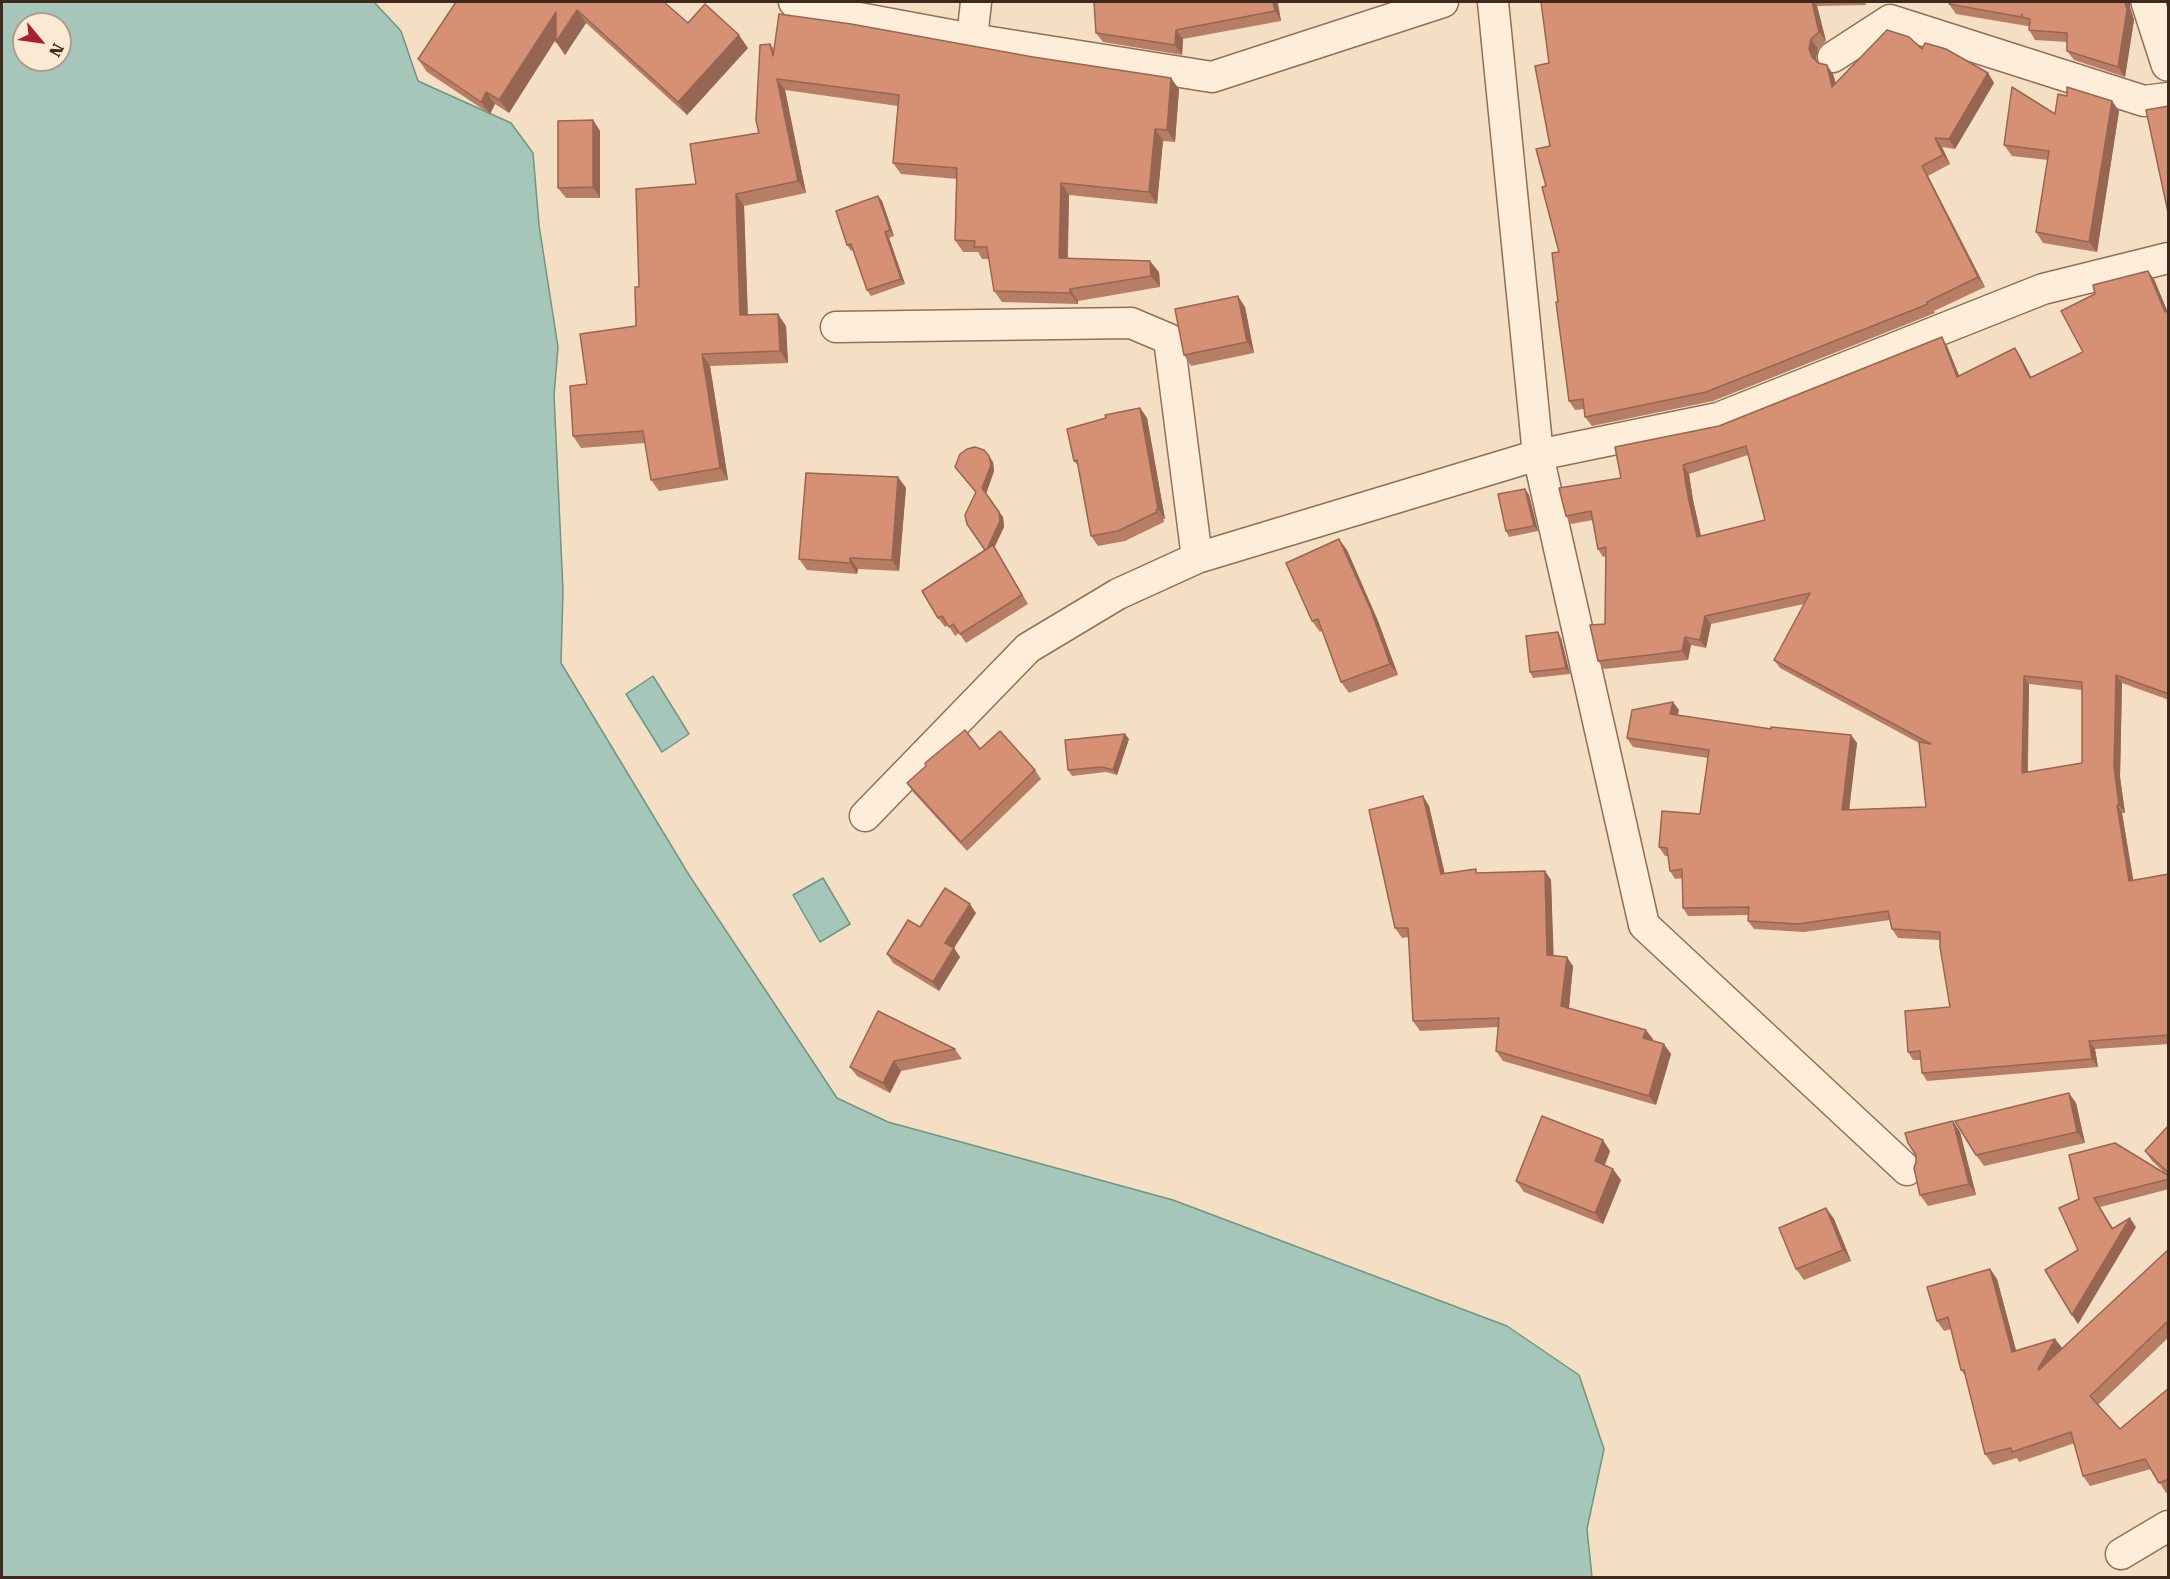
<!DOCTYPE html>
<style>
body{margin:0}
#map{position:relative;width:2170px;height:1579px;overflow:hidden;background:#f4dfc4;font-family:"Roboto Serif",serif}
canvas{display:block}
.frame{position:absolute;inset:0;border:3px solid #3f291d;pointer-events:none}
.north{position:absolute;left:12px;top:12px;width:60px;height:60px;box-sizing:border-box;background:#faead5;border:2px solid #af9d8b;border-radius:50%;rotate:119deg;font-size:16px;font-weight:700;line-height:24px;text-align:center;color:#3f291d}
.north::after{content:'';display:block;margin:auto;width:21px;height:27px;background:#a81f32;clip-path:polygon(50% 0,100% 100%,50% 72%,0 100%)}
</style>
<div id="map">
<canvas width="2170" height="1579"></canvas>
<div class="frame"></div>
<div class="north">N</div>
</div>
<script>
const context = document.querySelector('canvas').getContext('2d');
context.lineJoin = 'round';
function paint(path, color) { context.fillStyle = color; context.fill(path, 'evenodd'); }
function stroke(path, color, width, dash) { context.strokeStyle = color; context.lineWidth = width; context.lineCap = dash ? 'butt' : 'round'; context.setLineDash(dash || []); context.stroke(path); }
const water = new Path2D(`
 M2,2H374L401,31L418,81L511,123L533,153L539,225L558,347L554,395L563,590L561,663L689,875L837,1098L888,1122L1173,1200L1507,1326L1579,1375L1604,1449L1587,1529L1592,1577L2,1578ZM24,24H60V60H24Z
 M653,676L689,734L662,752L626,694Z
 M823,878L850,924L820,942L793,895Z`);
paint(water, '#a6c6b9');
stroke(water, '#6b9686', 1.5);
const minor = new Path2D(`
 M794,2L800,7L972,39L1212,77L1443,2
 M1493,2L1538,455L1644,925L1907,1170
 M972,39L976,2
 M1833,57L1890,20L2144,101L2168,98
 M836,327L1131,323L1169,339L1197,558
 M865,816L1028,648L1118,594L1197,558L1538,455L1718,418L2043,289L2168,258
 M2121,1554L2168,1526`);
const tertiary = new Path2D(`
 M2148,2L2168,64`);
stroke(minor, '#916f57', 33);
stroke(tertiary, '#916f57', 36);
stroke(minor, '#fdedd9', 30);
stroke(tertiary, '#fdedd9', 33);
paint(new Path2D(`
 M456,2H664L688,23L748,48L687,115L586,23L565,55L556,39L509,113L495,104L490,114L427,72L418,59Z
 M1094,2H1279H1278L1281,21L1183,39L1182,55L1103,42L1096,33Z
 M1541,2H1864L1867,5L1817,6L1826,41L1818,49L1816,58L1817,62L1833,74L1836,83L1922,49L1988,73L1994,83L1955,149L1942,147L1950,164L1928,176L1985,287L1934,311L1935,313L1713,401L1592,426L1585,417L1584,409L1575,410L1569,401L1558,302L1559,252L1546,186L1550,146L1549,63Z
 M1950,2H2131L2130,7L2134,20L2125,77L2074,60L2067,51V42L2035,40L2029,30V27L2028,26H2027L1956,14L1949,4Z
 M770,44L774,49L1179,89L1175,142L1163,141L1157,204L1069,195L1068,258L1159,272L1160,287L1078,301V304L1002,302L994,291L989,259H982L978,252H963L955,240L957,179L901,174L893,163L898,106L785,90L806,193L744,206L748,315L786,326L788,363L710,366L728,480L659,491L651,480L645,443L581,448L573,436L587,384L636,326L639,287L696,184L759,133Z
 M2067,96L2112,101L2119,111L2097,252L2043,243L2036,232L2048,160L2012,156L2004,145L2055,114Z
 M593,120L600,131V198H566L558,188Z
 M878,196L882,201L894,236L889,238L905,284L871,296L867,290L853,250L851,251L847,245Z
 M2154,279L2167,311L2169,310V700L2122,683L2120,777L2125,813H2122L2133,881L2169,874V1044L2095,1049L2098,1067L1927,1081L1922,1073L1921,1060H1913L1908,1052L1950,1007L1940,940L1898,938L1892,929L1890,920L1804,932L1754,929L1748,921L1749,915L1688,916L1683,908L1682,878L1675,879L1670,871L1668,856H1665L1659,847L1700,814L1708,758L1633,747L1627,738L1679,710L1677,715L1771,729L1851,735L1857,743L1849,810L1926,807L1919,743L1780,668L1774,660L1804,604L1711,624L1706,648L1691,645L1688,660L1604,669L1598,661L1605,624L1606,556L1603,557L1598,549L1593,520L1571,524L1566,516L1621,478L1719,426L1947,346L1959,376L2015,348L2020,356L2031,377L2083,352ZM1748,455L1765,520L1701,536L1693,500L1689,474ZM2029,684L2082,690V763L2028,772Z
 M1245,307L1254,353L1191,366L1184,355Z
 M1140,408L1147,418L1165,519H1163L1164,522L1125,541L1098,546L1091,536L1079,467L1074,461Z
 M993,462L994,471L986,494L1003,517L1004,527L994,548L1028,604L966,643L959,633L955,636L948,625L945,627L938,618L985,550L976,493L955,467Z
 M898,477L906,488L899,571L858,569L857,574L807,570L799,559Z
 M1525,489L1529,495L1538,531L1509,537L1506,531Z
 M1347,550L1378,621L1398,675L1349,693L1341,682L1322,631L1320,632L1312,621Z
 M1561,638L1570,674L1533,678L1530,672Z
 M1129,739L1117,775L1106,772L1072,776L1068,770Z
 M980,749L1035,770L1041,779L967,851L913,792L907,783Z
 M1423,796L1429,806L1445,874L1545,871L1551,880L1553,955L1573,966L1569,1008L1653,1039L1652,1041L1671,1054L1656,1105L1503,1061L1496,1051L1498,1027L1420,1031L1413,1021L1409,937L1402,938L1395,928Z
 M976,913L954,948L960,957L939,991L893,963L887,954L920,927Z
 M955,1049L962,1059L901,1071L890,1093L857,1076L850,1067Z
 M2076,1103L2085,1143L1984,1166L1976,1155Z
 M1953,1121L1960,1132L1976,1195L1928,1206L1920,1195L1916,1162Z
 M2169,1125V1189L2100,1207L2113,1228L2136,1227L2078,1324V1250L2059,1208L2167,1175L2152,1161L2145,1151Z
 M1610,1151L1605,1165L1621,1180L1603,1224L1524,1192L1516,1181Z
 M1826,1208L1834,1219L1851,1261L1804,1280L1796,1269Z
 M2169,1249V1337L2098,1405L2120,1429L2169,1388V1492L2166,1493L2151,1469L2090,1486L2083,1476L2075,1443L2019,1462L2017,1458L1993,1465L1985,1454L1966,1377L1961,1370L1951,1329L1944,1331L1937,1321L1990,1269L1997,1279L2016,1350L2055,1339L2062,1349Z`), '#b87d65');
paint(new Path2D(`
 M1273,2H1277L1281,21L1275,11Z
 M1812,2H1814L1817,6L1826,41L1819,32Z
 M2125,2H2131L2130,7L2134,20L2125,77L2118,67Z
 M577,10L586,23L565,55L556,42Z
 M556,12L565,25L509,113L499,100Z
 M1176,30L1183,39L1182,55L1175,45Z
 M739,35L748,48L687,115L678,102Z
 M1811,39L1818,49L1816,58L1819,67L1812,57L1809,49Z
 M1827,65L1833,74L1839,96L1832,87Z
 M1988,73L1994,83L1955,149L1949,139Z
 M1171,78L1179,89L1175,142L1167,130Z
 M777,79L785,90L806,193L798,181Z
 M486,92L495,104L490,114L481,102Z
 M2112,101L2119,111L2097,252L2089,242Z
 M593,120L600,131V198L593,187Z
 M1155,129L1163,141L1157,204L1149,192Z
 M1935,138L1942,147L1950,164L1943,155Z
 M1922,166L1928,176L1985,287L1978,277Z
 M1061,183L1069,195L1067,270L1059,258Z
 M736,194L744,206L748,327L740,315Z
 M878,196L882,201L894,236L890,230Z
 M885,232L889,238L905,284L901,279Z
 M1150,261L1159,272L1160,287L1151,276Z
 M2148,271L2154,279L2169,315L2165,312Z
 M1070,289L1078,301V304L1070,293Z
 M1238,296L1245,307L1254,353L1247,342Z
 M778,314L786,326L788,363L780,351Z
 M1942,337L1947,346L1963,385L1957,377Z
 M2015,348L2020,356L2036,386L2030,378Z
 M702,354L710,366L728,480L720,468Z
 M1140,408L1147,418L1165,519L1158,509Z
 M989,456L993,462L994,471L986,494L982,488Z
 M1683,465L1689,474L1693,500L1703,545L1697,537L1687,491Z
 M898,477L906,488L899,571L892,560Z
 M1525,489L1529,495L1538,531L1534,526Z
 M1156,510L1163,519L1164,522L1157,512Z
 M999,512L1003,517L1004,527L994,548L1028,604L1022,595L986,552Z
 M1339,539L1347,550L1378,621L1398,675L1390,664Z
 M850,558L858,569L857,574L850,563Z
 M1705,616L1711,624L1706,648L1700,640Z
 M1558,632L1561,638L1570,674L1566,668Z
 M1685,637L1691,645L1688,660L1682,651Z
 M2116,675L2122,683L2120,777L2125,813L2119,805L2114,768Z
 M2024,676L2029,684L2027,781L2022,773Z
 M1673,702L1679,710L1676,723L1670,714Z
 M1125,734L1129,739L1117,775L1113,770Z
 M1851,735L1857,743L1848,819L1842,810Z
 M1423,796L1429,806L1447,884L1441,874Z
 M2117,805L2122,813L2135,890L2129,881Z
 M1545,871L1551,880L1554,964L1547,955Z
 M970,904L976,913L954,948L960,957L939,991L933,982L945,943Z
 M1567,957L1573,966L1568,1016L1561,1006Z
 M1646,1030L1653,1039L1650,1048L1643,1038Z
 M2089,1041L2095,1049L2098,1067L2092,1059Z
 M1664,1044L1671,1054L1656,1105L1649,1096Z
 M894,1061L901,1071L890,1093L883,1083Z
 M2069,1093L2076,1103L2085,1143L2077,1132Z
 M1953,1121L1960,1132L1976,1195L1969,1184Z
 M1603,1140L1610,1151L1602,1172L1595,1161Z
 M1613,1169L1621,1180L1603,1224L1595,1213Z
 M2094,1198L2118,1237L2130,1218L2136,1227L2078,1324L2072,1315L2112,1229Z
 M1826,1208L1834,1219L1851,1261L1843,1250Z
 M1990,1269L1997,1279L2019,1362L2012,1352Z
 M2055,1339L2063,1349L2045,1379L2038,1369Z`), '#966652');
const building = new Path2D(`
 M456,2H664L688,23L705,4L739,35L678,102L577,10L556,42V12L499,100L486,92L481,102L418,59Z
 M1094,2H1273L1275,11L1176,30L1175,45L1096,33Z
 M1541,2H1812L1819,32L1811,39L1809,49L1812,57L1818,63L1827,65L1832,87L1887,30L1909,37L1922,49L1925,43L1946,49L1988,73L1949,139L1935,138L1943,155L1922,166L1978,277L1927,302L1928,304L1706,392L1585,417L1583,399L1569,401L1556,302H1558L1552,253L1559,252L1542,187L1546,186L1536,149L1550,146L1535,66L1549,63Z
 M1950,2H2125L2127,10L2118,67L2067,51V33L2029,30L2030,19L2022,17V14L2021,17L1949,4Z
 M779,14L851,24L1033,57L1171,78L1167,130L1155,129L1149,192L1061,183L1059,258L1150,261L1151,276L1070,289V293L994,291L987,247H974L975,241L955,240L957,168L893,163L899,95L777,79L798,181L736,194L740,315L778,314L780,351L702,354L720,468L651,480L643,431L573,436L570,386L587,384L580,334L636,326L635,287H639L636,189L696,184L690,144L759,133L756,120L760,45L770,44L773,56Z
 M2012,87L2055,114L2058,94L2067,96V87L2112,101L2089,242L2036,232L2049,151L2004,145Z
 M2169,106V217L2146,110Z
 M593,120V187L558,188V121Z
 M878,196L890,230L885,232L901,279L867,290L851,244L847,245L836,211Z
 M2148,271L2165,312L2169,310V694L2116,675L2114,768L2119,805H2117L2129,881L2169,874V1035L2089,1041L2092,1059L1922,1073L1920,1051L1908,1052L1905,1011L1950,1007L1940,947V932L1892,929L1888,911L1798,924L1748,921L1749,907L1683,908L1682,869L1670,871L1667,848L1659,847L1662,811L1700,814L1709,750L1627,738L1632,710L1673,702L1670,714L1771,729V727L1851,735L1842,810L1926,807L1919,742L1931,744L1774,660L1810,593L1705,616L1700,640L1685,637L1682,651L1598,661L1590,625L1605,624L1606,547L1598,549L1591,511L1566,516L1559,488L1621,478L1615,447L1719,426L1942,337L1957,377L2015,348L2030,378L2083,352L2061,311L2095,294L2093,285ZM1746,446L1765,520L1697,537L1687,491L1683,465ZM2024,676L2082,682V763L2022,773Z
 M1238,296L1247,342L1184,355L1175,309Z
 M1140,408L1158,509L1156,510L1157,512L1118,531L1091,536L1077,460L1074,461L1067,429L1106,418L1105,415Z
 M975,447L984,450L989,456L991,465L982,488L999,512L1000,521L987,549L985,550L967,524L965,515L976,492L955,467L960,454L967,449Z
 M806,473L898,477L892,560L850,558V563L799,559Z
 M1525,489L1534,526L1506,531L1498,494Z
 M1339,539L1371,610L1390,664L1341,682L1318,619L1312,621L1286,563Z
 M993,545L1022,595L960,634L953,624L949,627L942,616L938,618L922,591Z
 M1558,632L1566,668L1530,672L1526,636Z
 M965,730L980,749L1000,731L1035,770L961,842L907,783L926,766L925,763Z
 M1125,734L1113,770L1102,767L1068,770L1065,740Z
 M1423,796L1441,874L1476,869V873L1545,871L1547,955L1567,957L1561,1006L1646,1030L1643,1038L1664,1044L1649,1096L1496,1051L1499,1018L1413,1021L1408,928H1395L1369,810Z
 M945,888L970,904L945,943L954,948L933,982L887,954L908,920L920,927Z
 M878,1011L955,1049L894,1061L883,1083L850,1067Z
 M2069,1093L2077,1132L1976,1155L1955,1121Z
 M1542,1116L1603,1140L1595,1161L1613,1169L1595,1213L1516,1181Z
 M1953,1121L1969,1184L1920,1195L1914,1168L1916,1162V1155L1908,1143L1905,1133Z
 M2169,1125V1173L2145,1151Z
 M2115,1143L2169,1176V1179L2094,1198L2112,1229L2130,1218L2072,1315L2045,1270L2078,1250L2059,1208L2079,1199L2069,1155Z
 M1826,1208L1843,1250L1796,1269L1779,1228Z
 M2169,1249V1320L2090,1396L2120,1429L2169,1388V1479L2159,1483L2145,1459L2083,1476L2071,1432L2012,1452L2011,1448L1985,1454L1964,1370H1961L1948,1317L1937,1321L1927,1287L1990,1269L2012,1352L2055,1339L2038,1369L2039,1370Z`);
paint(building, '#d69175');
stroke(building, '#966652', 1.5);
</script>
